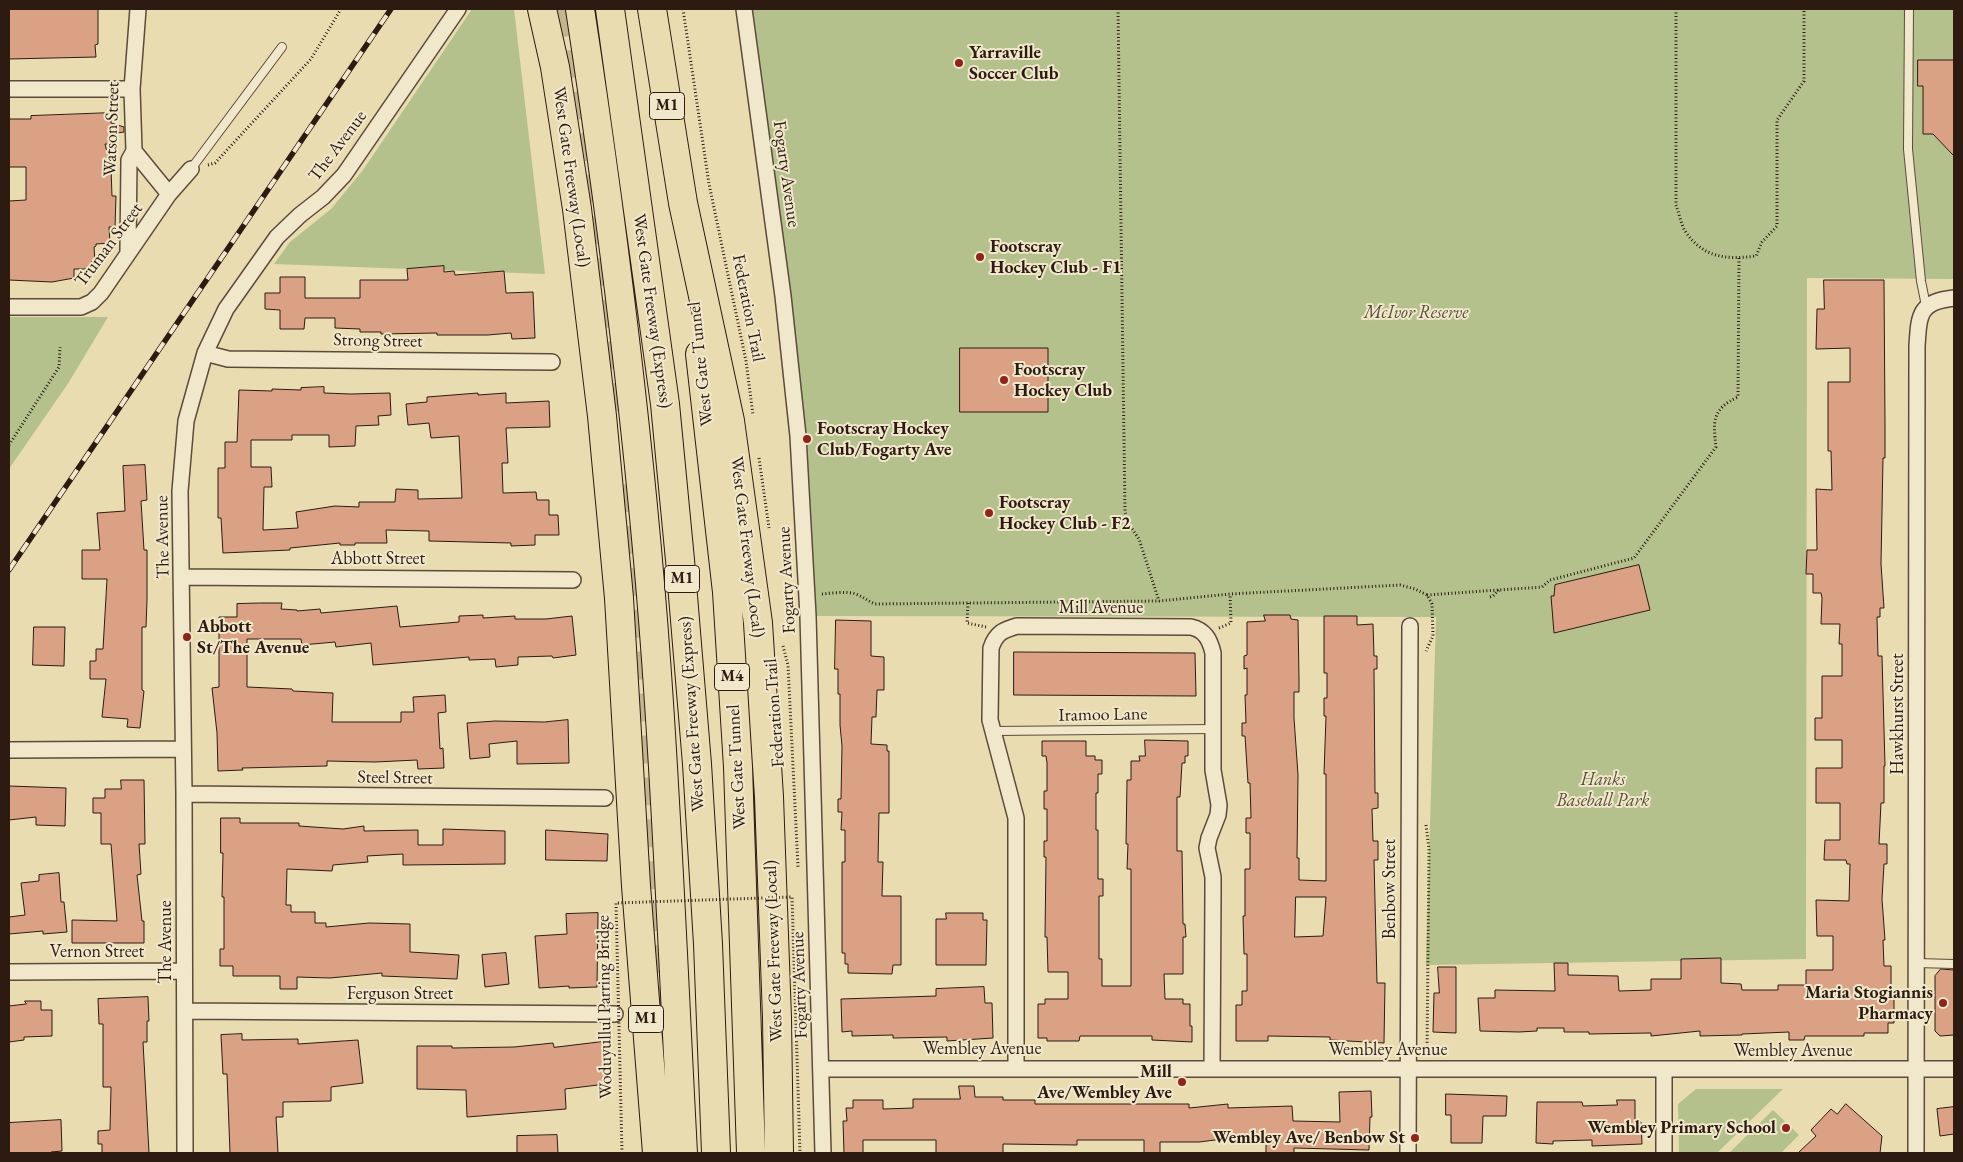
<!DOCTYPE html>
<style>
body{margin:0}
#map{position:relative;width:1963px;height:1162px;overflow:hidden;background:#eadcb1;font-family:"EB Garamond",serif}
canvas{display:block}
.frame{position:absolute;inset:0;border:10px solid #2d1b12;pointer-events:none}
</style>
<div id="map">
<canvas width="1963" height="1162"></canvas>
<div class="frame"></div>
</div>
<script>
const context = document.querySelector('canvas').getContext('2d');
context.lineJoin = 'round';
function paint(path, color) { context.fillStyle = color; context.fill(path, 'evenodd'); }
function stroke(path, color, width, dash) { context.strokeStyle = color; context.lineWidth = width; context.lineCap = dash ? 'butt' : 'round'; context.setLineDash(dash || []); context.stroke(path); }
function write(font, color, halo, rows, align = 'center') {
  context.font = font + ' "EB Garamond",serif'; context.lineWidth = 4; context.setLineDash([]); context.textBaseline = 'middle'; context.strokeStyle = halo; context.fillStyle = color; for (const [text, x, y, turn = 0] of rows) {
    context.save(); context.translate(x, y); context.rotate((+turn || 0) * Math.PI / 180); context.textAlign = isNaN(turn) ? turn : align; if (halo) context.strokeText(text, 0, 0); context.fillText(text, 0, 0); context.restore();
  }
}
paint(new Path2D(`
 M472,9H514L545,274L274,264L290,242L331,209L363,170Z
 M750,9H1954V279L1807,278L1806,959L1426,965L1436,617L808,616Z
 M9,317H108L69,382L9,469Z
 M1696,1089H1783L1717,1153H1679L1678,1104Z
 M1773,1110L1799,1135L1781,1153H1729Z`), '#b4c18d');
const building = new Path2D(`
 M9,9H98V44L95,45L96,57L9,59Z
 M1918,60H1954V156L1933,134H1923V86H1918Z
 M111,113V123L124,127V132L111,134V144H105L111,168L112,196H116L115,227H109L110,243L96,244V246L94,247L95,262H91L92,269H74V278L52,282L9,280V201L26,200V167H9V119H31V116Z
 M444,266V272L454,271L455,275L504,271L506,293L533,292L535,338L512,339L511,333L488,335H437V333L381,334V332H360V329L335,328V318H305L304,329H280V310L265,309V293H280V277H305V298H360V280H408L407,269Z
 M1824,280H1884L1885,425V458H1883L1881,564L1884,608H1880V617H1877L1878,656H1882L1885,766H1884V803H1881L1879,844H1887V864H1884L1882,899L1885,940H1883L1884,966H1891V994H1894V1023H1888V1033H1864V1036H1805L1804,1040H1789V1032L1742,1034V1035L1700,1036V1031L1651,1036V1033L1589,1034V1032H1564V1028H1537V1031L1519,1032L1480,1031L1478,998H1495V990L1555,991L1554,963H1568V975L1618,976L1619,991L1651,990V979H1681V959L1721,958V983L1741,984L1742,990H1778V985H1806V970H1833V936H1817L1816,900L1849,901L1850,864H1847L1846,860H1824L1825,840H1840V803H1816V768H1842V740H1815V718H1822V676H1842V644H1839L1840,624H1821L1822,598L1821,593H1813V574H1806L1807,550H1817L1816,489L1832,490L1831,451H1828V382H1850V348L1816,349L1817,309H1824Z
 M960,348H1048V412H960Z
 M324,387V393L351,394L390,393L391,415L378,416L379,425L356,426L355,446L329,447V435H292V440H251V467H271L272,487H264L263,530L298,528L296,512L335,506L359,507V502H395L396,489L418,490V499L462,498L459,436L431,438L429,423L408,425L406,404L427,402V397L478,393V395L506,393V403L549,401L550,427L506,428L508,463H502L503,493L536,492L537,500H549V515H558L559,535H535V545L511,546V543L429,541V531L386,530L387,543H355V545H340V543L290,548V550L223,553L221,518H218V468H225V442H237L239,390L272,391V389L301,390V388Z
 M145,465L147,500L141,501L144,550H147V600L146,627H142V690L144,691L140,728L127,727L128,719L102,717L106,679H90V661H96V649H103L107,579H82V550H100L97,513L125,511L123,466Z
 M1639,565L1650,610L1554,633L1551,596H1554L1555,585Z
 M260,603H282L281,609L297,610V611L320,609L321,613L397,606L400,627L459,622V616L483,615V618L515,616V619H546L572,616L576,655L553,658L552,656L518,657V665L496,667L495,659L469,660V657L373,665L371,643L336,647L335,642L302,645L301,639H247V687L292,689L293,691L333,693L332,722H401V712H414L413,697L445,695L446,712L438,713L440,749L443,748L444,768L418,769L417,760L375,762L327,761V766L242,768L243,770L218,771L217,733L212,688L219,687V617H237V604Z
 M1264,615H1290L1291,619L1298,620L1299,679V692H1294V718L1298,775L1297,858H1299V880L1326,881V774H1324L1326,716H1324V698H1327V673H1324V616H1357V625L1373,624L1374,656H1377V669H1374L1375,793H1378V808L1372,809L1373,841H1378V860H1374L1377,983H1385L1384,1043L1330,1040V1037L1268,1036V1041H1236V1005H1242V991H1247V954H1244L1243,916H1245V869H1250V833H1246V818H1251L1250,783H1248L1245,736H1242V723H1246L1245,695H1247V668L1244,669V656L1247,655V622L1265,621ZM1296,897H1326L1323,936L1295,937Z
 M836,620L871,621V656L884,657V690H877L876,717H872L871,744L887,745V751H889V813H879L878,862H883L882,896H901V965H893L892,974L848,973V964H845V953H842V862H845V830H841L842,812H838V799H841L842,746L840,725V694H838V669H835Z
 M34,627H65L64,666L33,665Z
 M1014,652L1195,653L1196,696L1014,695Z
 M568,720L569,763L517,764V741L489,744L490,757L470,759L467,723L495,721L544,722Z
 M1145,740L1188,741V756H1185V763H1182L1180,797H1177V851H1182L1183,924H1185L1186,937H1183V974H1164L1165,999H1183V1004H1190V1026H1192V1042L1152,1040V1036H1080L1079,1041H1047V1038H1038V1004H1045V999H1068V972H1048L1047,937H1045L1046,857H1044V841H1047V809H1044V791H1047V763L1046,756H1042V741H1086V756H1095V760H1102V774H1098V793H1096V830H1098V879H1103V896H1099V959H1102V986H1131V869H1127L1128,844H1126L1127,780H1131V761H1140L1139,756H1145Z
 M121,780H144L145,844H139L141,874L137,875L142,921H144V943H72V920L117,921L111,844H101V813H93V798H105V789H121Z
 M9,786L66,788L65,826L36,825V817L9,820Z
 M221,818H240V823H299V826L343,829L364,826V831L418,830V845H443V829L505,831V864L403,865V854L367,856L368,862L333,865L332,871L287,869L286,905H291V912H315V923H326V927L369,923L410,924V952L459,955L457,979L382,976V973L330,978L297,977V989H280V976H233V966H220V949H224V897H222L223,853H221Z
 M546,830L608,834L607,861L546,860Z
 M59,873L61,902H64L67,932L43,934V931L9,934V917L25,915L21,883L39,881V875Z
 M598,913L597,987L569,988V986L539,988L535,936L567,934L566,914Z
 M946,913H983V920H987L986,965H936V919H946Z
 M506,953L509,984L485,987L482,955Z
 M1438,967H1456V1033L1433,1032L1434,993H1439Z
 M1941,969L1954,970V1035L1940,1036L1935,1031V976Z
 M984,987L985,1003H992L993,1038L947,1041V1037L893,1038V1035L852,1036V1031L842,1032L841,999L936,996V989Z
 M148,997L149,1021H147V1042H143L149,1153H102V1144H98V1131L110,1130L111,1087H103V1024H99L98,999Z
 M25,1001H41V1010H52V1036L24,1037V1040L9,1042V1006L26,1004Z
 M242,1034V1040L298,1039V1044L358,1040L363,1083L331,1087V1101L283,1102V1117H276L278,1153H230L227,1074H223L221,1035Z
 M602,1042L606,1084L565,1089L566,1109L467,1117L466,1090L417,1089V1046H452V1048L514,1047L553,1043L554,1047Z
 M959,1086H974L975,1097H1003V1100H1035V1104H1189V1108L1228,1104V1108L1292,1106L1293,1121L1340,1122L1339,1092L1371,1091L1372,1117H1370L1369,1150L1294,1148V1153H1266V1135H1231V1138L1199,1142H1160V1153H1144V1140H1077V1145L1003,1144V1153H936V1140H863V1153H844L843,1121H847L846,1108H853V1100H883V1109L913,1108V1099H960Z
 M1446,1094L1507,1096L1506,1116H1483L1482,1143H1451V1115H1446Z
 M1617,1100H1635V1123L1641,1122L1642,1144L1592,1146V1140L1553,1141V1144L1536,1143L1537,1102H1582L1583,1106L1617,1105Z
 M1846,1104L1882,1136L1880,1153H1798L1816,1136L1811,1130L1831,1109L1837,1114Z
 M1954,1107V1134L1940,1136L1937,1109Z
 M61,1120L62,1151L51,1152V1153H9V1123Z
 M557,1135L558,1153H517V1136Z`);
paint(building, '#daa185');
stroke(building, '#2d1b12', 1);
stroke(new Path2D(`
 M561,9L588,172L620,414
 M628,484L649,754L666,1069`), '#c4b591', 28, [28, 14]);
const lane = new Path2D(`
 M1909,9L1908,149L1921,281L1926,306
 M191,169L282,47
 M993,731L1213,729
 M1916,963L1954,964`);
const street = new Path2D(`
 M744,9L783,296L798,436L808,616L823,1153
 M9,89H132
 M134,151L169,194
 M128,251L129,160L134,151L132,89L138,9
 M9,307H81L92,302L101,293L169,194L191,169
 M205,353L228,359L552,362
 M182,577L573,580
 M9,750L183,749
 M184,794L605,798
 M9,972L184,971
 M185,1011L615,1014
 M1016,1068V818L990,720L991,648C996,633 1003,630 1017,626L1191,627C1205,630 1210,640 1213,653V770L1219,805L1218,815L1209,838L1207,848L1213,877V892L1212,1068
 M821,1069H1954
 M1664,1069V1153
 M185,1153L184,794L180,491L186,421L205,353L226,309L277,237L300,215L323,197L344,175L458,9
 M1408,1153L1410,626
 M1916,1153L1917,346C1919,314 1919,302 1954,298`);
const highway = new Path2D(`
 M542,9L555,67L577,209L602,416L619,598L636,886L657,1153
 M580,9C615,239 644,471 659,703C669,853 675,1003 683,1153
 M610,9L665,404L680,560L697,764L708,944L716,1153
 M652,9L683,203L730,421L758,623L769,797L777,1018L779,1153
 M700,354L727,592L738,767L751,1153`);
stroke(lane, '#5c4b3a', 10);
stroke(street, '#5c4b3a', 18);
stroke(highway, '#2d1b12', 30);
stroke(new Path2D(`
 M683,9L709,184L746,361L753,415
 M1118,9L1125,512L1130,526L1139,539L1159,601
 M1676,9V205C1679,213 1681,224 1685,231C1703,258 1727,260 1756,256L1762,242L1777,226V120L1804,81V9
 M208,165L215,163L311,59L341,9
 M9,445L59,367L60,347
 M759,458L769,528
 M822,594C833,593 846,591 856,594C863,597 868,601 875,604L1159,601L1230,594L1400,585L1415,589L1427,595L1432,604L1433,636L1426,651
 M1427,595L1542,587L1550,580L1634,558L1716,447C1713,421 1712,409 1738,397L1739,258
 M1490,597L1493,596L1499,590
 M968,603L967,623L986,627
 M1219,628L1231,623L1230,594
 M783,646L788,665L798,867
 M1426,825L1429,849L1427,1053`), '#2d1b12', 3, [1, 2.5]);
stroke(lane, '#f1e8cc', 8);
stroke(street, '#f1e8cc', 15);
stroke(highway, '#eadcb1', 28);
const rail = new Path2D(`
 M9,570L391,9`);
stroke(rail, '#2d1b12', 5.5);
stroke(rail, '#f1e8cc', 4, [11]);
stroke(new Path2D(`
 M622,1153L616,903L792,897L800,1153`), '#2d1b12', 3, [1, 2.5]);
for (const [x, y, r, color] of [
 [959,63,5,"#8f2418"],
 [980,257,5,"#8f2418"],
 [1004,380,5,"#8f2418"],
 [807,439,5,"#8f2418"],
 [989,513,5,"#8f2418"],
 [187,637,5,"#8f2418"],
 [1943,1003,5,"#8f2418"],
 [1182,1082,5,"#8f2418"],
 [1786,1128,5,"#8f2418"],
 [1415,1138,5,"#8f2418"]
]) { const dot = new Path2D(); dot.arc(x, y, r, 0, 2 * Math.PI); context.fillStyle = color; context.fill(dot); stroke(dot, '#f1e8cc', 2); }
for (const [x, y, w] of [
 [667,106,35],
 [682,579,35],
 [732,677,35],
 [646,1019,35]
]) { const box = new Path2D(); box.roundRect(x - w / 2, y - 13.5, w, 27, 4); context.fillStyle = '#f1e8cc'; context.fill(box); stroke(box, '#2d1b12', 1); }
write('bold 16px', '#2d1b12', null, [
 ["M1",667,106],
 ["M1",682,579],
 ["M4",732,677],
 ["M1",646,1019]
]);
write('bold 18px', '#2d1b12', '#f1e8cc', [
 ["Yarraville",969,53],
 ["Soccer Club",969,74],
 ["Footscray",990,247],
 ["Hockey Club - F1",990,268],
 ["Footscray",1014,370],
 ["Hockey Club",1014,391],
 ["Footscray Hockey",817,429],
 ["Club/Fogarty Ave",817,450],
 ["Footscray",999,503],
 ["Hockey Club - F2",999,524],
 ["Abbott",197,627],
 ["St/The Avenue",197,648],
 ["Maria Stogiannis",1933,993,"right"],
 ["Pharmacy",1933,1014,"right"],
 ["Mill",1172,1072,"right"],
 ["Ave/Wembley Ave",1172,1093,"right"],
 ["Wembley Primary School",1776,1128,"right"],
 ["Wembley Ave/ Benbow St",1405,1138,"right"]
], 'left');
write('18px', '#2d1b12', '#f1e8cc', [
 ["Watson Street",112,129,-88],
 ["The Avenue",338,146,-53],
 ["Fogarty Avenue",786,174,82],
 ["West Gate Freeway (Local)",571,177,82],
 ["Truman Street",109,245,-53],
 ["Federation Trail",748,308,79],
 ["West Gate Freeway (Express)",652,311,82],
 ["Strong Street",378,341,1],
 ["West Gate Tunnel",701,364,-96],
 ["The Avenue",163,537,-91],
 ["West Gate Freeway (Local)",747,547,83],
 ["Abbott Street",378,559],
 ["Fogarty Avenue",787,580,-93],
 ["Mill Avenue",1101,608],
 ["Federation Trail",775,713,-94],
 ["West Gate Freeway (Express)",692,714,-94],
 ["Hawkhurst Street",1898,714,-90],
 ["Iramoo Lane",1103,715,-1],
 ["West Gate Tunnel",737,767,-93],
 ["Steel Street",395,778,1],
 ["Benbow Street",1390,889,-90],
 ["The Avenue",166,942,-90],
 ["West Gate Freeway (Local)",774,951,-92],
 ["Vernon Street",97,952],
 ["Fogarty Avenue",800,985,-92],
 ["Ferguson Street",400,994],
 ["Woduyullul Parring Bridge",605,1007,-91],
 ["Wembley Avenue",982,1049],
 ["Wembley Avenue",1388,1050],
 ["Wembley Avenue",1793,1051]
]);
write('italic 18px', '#564d37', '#f1e8cc', [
 ["McIvor Reserve",1416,313],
 ["Hanks",1603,780],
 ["Baseball Park",1603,801]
]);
</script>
